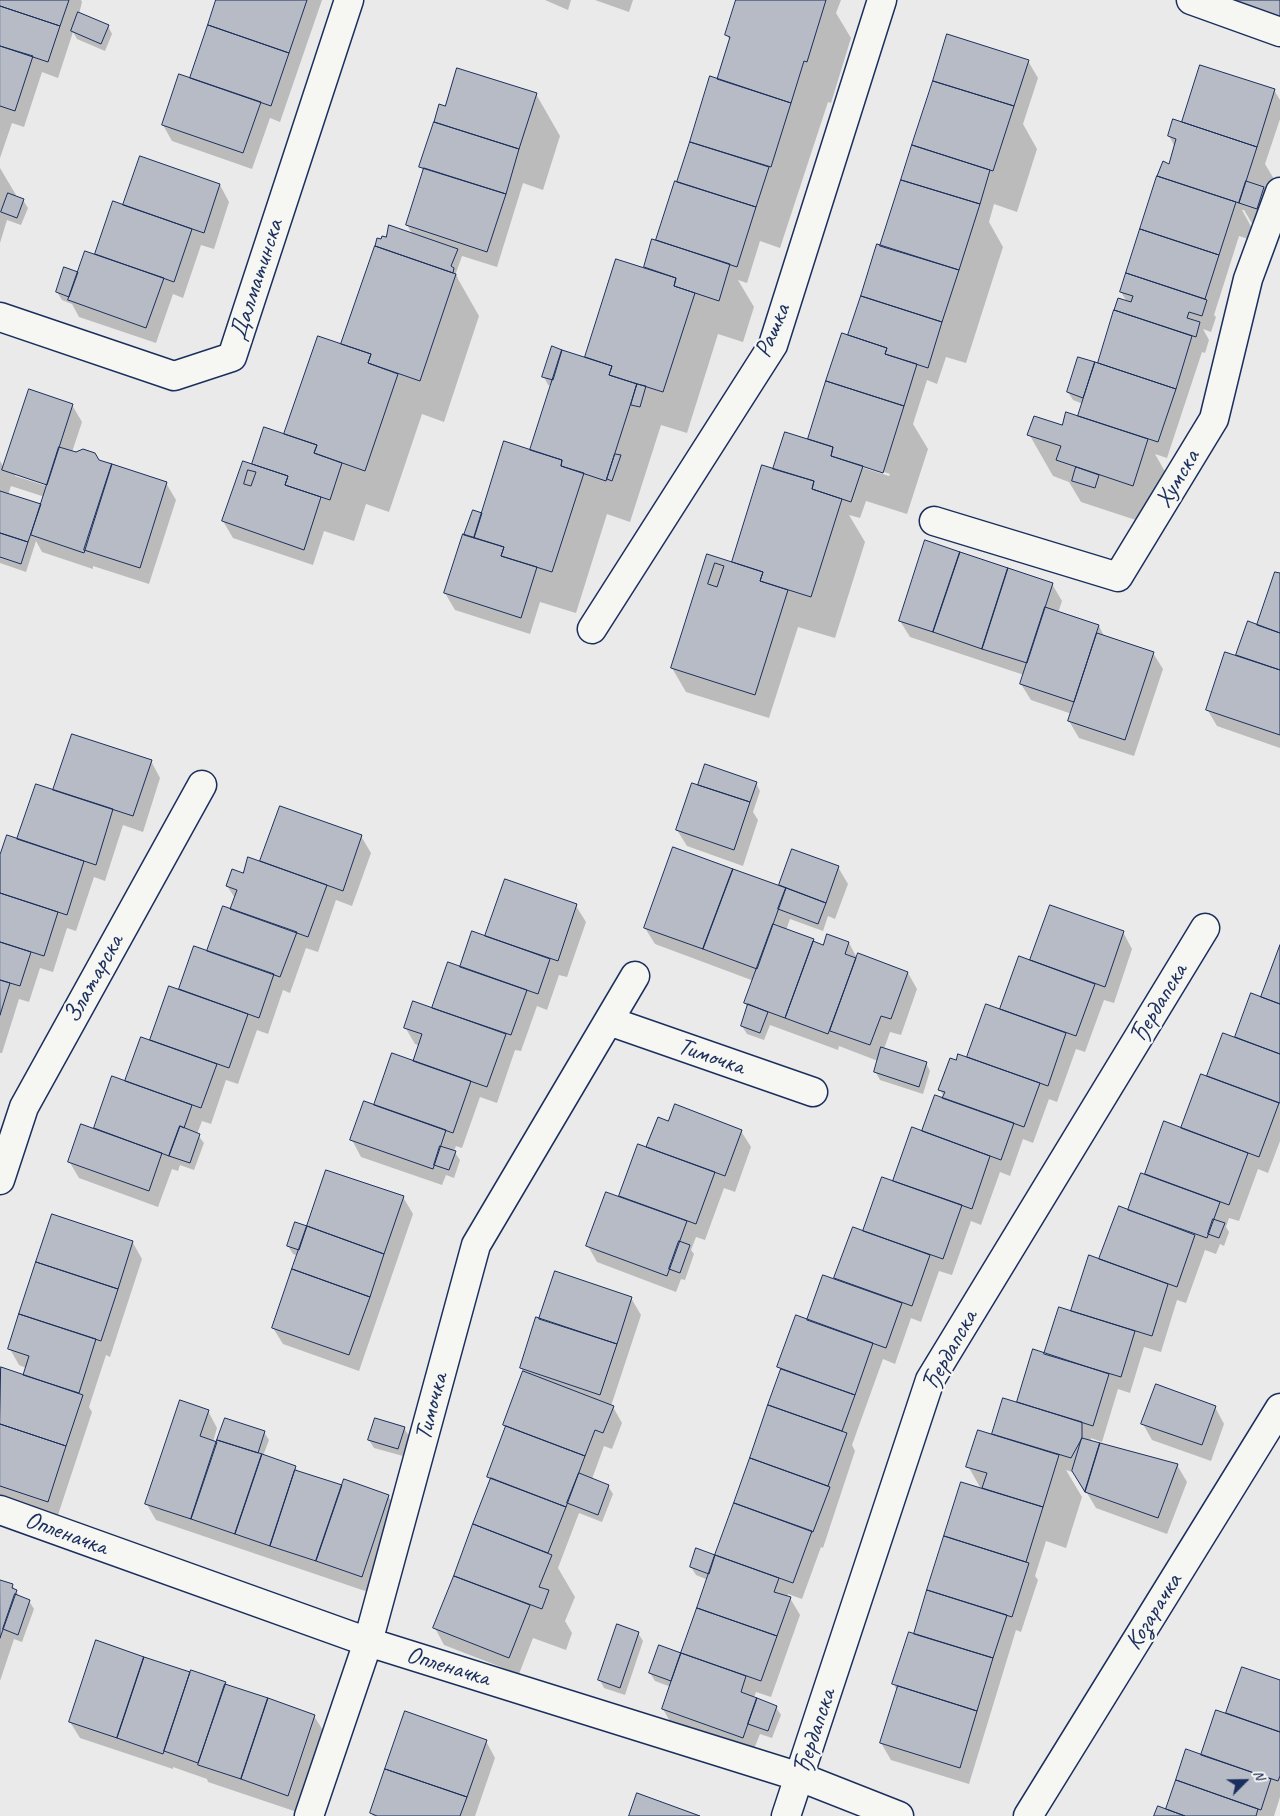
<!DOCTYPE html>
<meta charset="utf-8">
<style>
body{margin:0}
#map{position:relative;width:1280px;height:1816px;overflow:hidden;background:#e9eae9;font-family:Caveat,sans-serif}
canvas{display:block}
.north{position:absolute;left:1220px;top:1756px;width:50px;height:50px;-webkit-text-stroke:4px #f6f6f2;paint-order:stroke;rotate:67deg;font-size:14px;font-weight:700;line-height:20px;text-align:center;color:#1b2f5e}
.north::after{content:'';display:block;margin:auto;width:18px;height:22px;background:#1b2f5e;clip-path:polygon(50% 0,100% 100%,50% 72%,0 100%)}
</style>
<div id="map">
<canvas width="1280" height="1816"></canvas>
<div class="north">N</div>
</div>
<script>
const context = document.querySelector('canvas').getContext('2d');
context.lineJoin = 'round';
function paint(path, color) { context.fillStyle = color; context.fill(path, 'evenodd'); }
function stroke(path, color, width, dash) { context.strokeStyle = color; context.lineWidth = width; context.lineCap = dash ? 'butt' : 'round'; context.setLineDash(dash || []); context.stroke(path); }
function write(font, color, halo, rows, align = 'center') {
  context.font = font + ' Caveat,sans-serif'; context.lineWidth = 4.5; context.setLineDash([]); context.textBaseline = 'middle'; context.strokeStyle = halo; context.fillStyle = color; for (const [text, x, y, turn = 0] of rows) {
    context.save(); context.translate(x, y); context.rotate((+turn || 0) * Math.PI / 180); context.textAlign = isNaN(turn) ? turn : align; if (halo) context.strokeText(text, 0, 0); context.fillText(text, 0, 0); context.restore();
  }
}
paint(new Path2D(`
 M0,0H81L82,2L79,14L108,26L112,34L105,51L77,39L73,32L58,78L42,72L24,127L12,123L0,158Z
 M218,0H322L280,122L270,118L252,169L172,141L163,125L191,79Z
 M545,0H571L568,10Z
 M595,0H633L629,12Z
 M738,0H841L836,13L851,38L831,103L828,102L780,248L760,241L747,283L738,280L754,307L743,342L718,334L687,433L661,425L630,522L607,514L576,613L540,602L530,634L455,610L445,593L463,536L483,514L531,451L552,386L548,385L544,377L586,359L616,260L645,269L653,241L659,243L658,240L679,181L711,78L717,80L730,41L727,35Z
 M1217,0H1280V29Z
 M1028,61L1038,78L1023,124L1037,149L1017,212L994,204L989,222L1003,247L966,363L946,357L937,384L927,380L913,424L928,449L907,514L866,501L860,518L849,515L865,542L835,638L798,627L769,718L686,692L672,668L707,556L732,564L763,467L774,470L809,441L843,335L849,337L881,247ZM839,457L890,474L889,476L839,460Z
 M1274,90L1280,100V119L1265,164L1280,189L1263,242L1244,210H1242L1260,243L1239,236L1214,315L1216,317L1211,332L1203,329L1209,340L1205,353L1202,352L1167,458L1155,454L1171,482L1157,527L1081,502L1069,482L1053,476L1029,434L1063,426L1081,419L1083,404L1073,400L1068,392L1078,358L1098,365L1119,300L1127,302L1121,292L1159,176L1170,165L1175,147L1169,136L1185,124L1183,122Z
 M536,94L560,136L543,190L523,183L497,267L462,256L456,273L458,279L479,316L444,422L422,414L389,512L366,504L354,541L324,531L313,565L233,538L223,521L243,462L255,466L254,464L285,435L342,345L382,240L413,235L407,225L424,172L421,167L446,107Z
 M0,168L16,195L15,197L23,200L28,208L21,225L7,220L0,243Z
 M220,185L229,202L214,249L201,245L183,298L173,294L156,343L79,317L72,304L62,300L57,292L96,256L114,203L124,206Z
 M72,405L82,422L72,452L166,483L176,500L149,584L93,566V569L42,552L36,541L26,572L0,563V461L4,468ZM15,473L54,485L53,488L15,476ZM11,486L45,497L41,507L8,495Z
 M1280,575V748L1217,726L1207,709L1237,657L1248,623L1258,626Z
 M1052,584L1062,601L1058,613L1099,626L1104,636L1153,653L1163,669L1134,756L1079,738L1069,721L1072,714L1031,700L1021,684L1024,675L910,637L900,621Z
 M151,761L160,778L143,832L123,825L105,881L94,877L76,931L67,928L53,972L40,968L29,1002L19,999L2,1053H0V859L18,841L54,792Z
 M756,783L760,791L753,812L758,820L743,866L687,846L677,830L699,786Z
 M280,807L361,836L371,853L352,906L336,900L318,952L306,948L290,993L283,990L268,1034L257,1030L238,1084L226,1080L211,1124L202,1121L197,1134L204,1143L194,1170L180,1165L178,1171L172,1169L158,1207L79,1178L69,1161L94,1130L113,1078L126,1083L150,1041L169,987L180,990L195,948L208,952L230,910L235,898L227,886L260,862Z
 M793,851L838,867L848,884L835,919L828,916L823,931L790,919L786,930L813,940L814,943L824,947L828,936L849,943L857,958L908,973L917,989L901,1035L890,1032L884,1049L926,1063L930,1071L923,1094L880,1080L875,1071L878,1061L839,1046L838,1050L770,1025L764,1040L747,1034L742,1026L748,1008L745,1003L754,981L655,944L645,928L780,887Z
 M576,906L586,922L567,977L559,975L547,1010L537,1006L521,1051L515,1050L497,1103L480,1097L462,1148L456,1146L454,1151L460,1160L454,1178L446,1175L442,1185L361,1157L352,1140L375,1106L414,1062L420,1046L415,1044L405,1027L433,1009L460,968L486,938Z
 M1051,906L1123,932L1132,949L1114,1003L1104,1000L1085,1052L1076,1049L1057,1102L1049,1099L1033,1143L1023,1139L1010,1176L1000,1172L981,1225L971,1221L952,1275L939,1271L921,1322L911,1318L895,1364L883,1359L852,1445L855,1451L823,1548L821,1547L802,1599L788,1594L787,1597L790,1598L800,1615L771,1697L756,1692L754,1698L776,1707L781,1715L772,1738L760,1734L752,1754L672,1725L663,1709L671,1687L655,1681L650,1673L680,1654L681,1656L708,1580L696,1575L691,1567L716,1558L781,1372L779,1367L835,1280L853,1228L864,1232L943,1099L944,1097L940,1090L956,1062L968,1059L987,1006L1001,1011L1020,958L1031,962Z
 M1280,948V1141L1268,1173L1258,1169L1239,1221L1229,1218L1226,1227L1229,1232L1224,1246L1220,1244L1216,1254L1205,1250L1186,1303L1177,1300L1161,1352L1144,1347L1130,1393L1118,1389L1102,1442L1091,1438V1442L1177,1465L1187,1482L1167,1534L1096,1508L1075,1473L1066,1470L1082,1497L1066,1548L1046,1541L1035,1576L1038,1580L1021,1632L1016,1630L969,1784L891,1760L881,1743L897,1691L894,1684L915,1635L962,1483L981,1489L968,1466L992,1436L1004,1399L1018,1404L1034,1351L1045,1355L1072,1313L1129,1212L1146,1175L1164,1123L1181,1129L1208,1078L1224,1034L1236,1039L1252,995L1262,998Z
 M669,1123L741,1131L751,1147L735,1192L724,1188L705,1240L696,1237L691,1250L694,1254L685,1280L681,1279L676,1292L597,1262L588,1246L620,1197L638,1146L647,1148Z
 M403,1197L413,1214L359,1371L283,1344L273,1328L298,1256L293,1254L288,1246L307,1228Z
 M133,1243L142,1259L110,1357L106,1355L89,1407L92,1412L57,1518L0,1499V1374L2,1369L24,1376L26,1368L19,1365L10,1349Z
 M631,1298L641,1315L611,1406L613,1407L622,1423L612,1449L604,1446L592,1479L608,1486L613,1494L602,1522L579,1513L558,1568L575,1597L565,1621L572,1633L566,1650L533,1638L519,1674L444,1645L435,1628L491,1481L489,1477L507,1429L504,1425L524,1373L521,1368Z
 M1215,1407L1224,1424L1211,1461L1152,1440L1143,1424Z
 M208,1411L217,1428L213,1442L218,1443L264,1432L269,1440L263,1456L295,1467L298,1472L342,1487L388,1496L398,1512L371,1593L156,1520L146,1503Z
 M404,1428L409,1436L403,1456L374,1448L369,1440Z
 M0,1581L12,1585L20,1597L29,1601L34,1609L22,1642L14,1639L0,1681Z
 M638,1633L643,1641L625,1695L604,1688L600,1680Z
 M97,1642L191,1674L225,1683L227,1686L314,1716L324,1732L297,1812L208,1782L207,1779L173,1767V1769L80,1738L70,1722Z
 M1243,1669L1280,1682V1797L1274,1816H1156L1167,1811L1187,1751L1202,1756L1227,1715Z
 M486,1741L495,1758L475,1816H373L371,1813Z`), '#0003');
const building = new Path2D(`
 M0,0H69L60,26L0,6Z
 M216,0H307L289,53L208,25Z
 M736,0H826L807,62L804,61L791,103L717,79L730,37L725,35Z
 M1232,0H1280V16Z
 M0,6L60,26L48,62L0,46Z
 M78,12L109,25L101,44L71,31Z
 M208,25L289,53L271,106L190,78Z
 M947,34L1029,60L1014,106L933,81Z
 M0,46L33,56L15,111L0,106Z
 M1200,65L1275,89L1257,147L1182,122Z
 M457,68L537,93L519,149L434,122L439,104L445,106Z
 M179,74L261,102L243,153L162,125Z
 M710,76L791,103L771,167L690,142Z
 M933,81L1014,106L993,171L912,145Z
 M1173,119L1257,147L1239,203L1157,176L1163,161L1169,164L1176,139L1168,136Z
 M434,122L519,149L506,194L419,167Z
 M690,142L769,167L756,207L677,182Z
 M912,145L990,170L980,204L901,180Z
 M140,156L220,184L204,233L123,205Z
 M424,168L506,194L487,252L406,225Z
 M1157,176L1236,202L1219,255L1140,229Z
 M901,180L980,204L959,270L880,246Z
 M675,181L756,207L737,267L656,240Z
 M1246,181L1264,187L1257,209L1239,203Z
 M8,193L24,199L17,218L1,212Z
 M113,201L192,229L174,282L95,254Z
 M389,225L458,249L451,266L454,268L453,273L375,246L377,238L381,239L382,236L386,237Z
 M1140,229L1219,255L1205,299L1126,273Z
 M652,239L730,264L719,301L674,286L676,278L644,267Z
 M877,244L959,270L942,322L861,296Z
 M375,246L456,274L420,381L368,363L371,354L341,344Z
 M85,251L164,278L146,328L68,300Z
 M616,259L676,278L674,286L695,293L663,392L609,375L612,366L585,357Z
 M64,267L78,272L69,297L56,292Z
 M1126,273L1207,300L1202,316L1189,312L1187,318L1200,322L1196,337L1114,310L1118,298L1131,302L1133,296L1120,292Z
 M861,296L942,322L928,368L885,354L887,348L848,335Z
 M1114,310L1192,336L1176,389L1098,363Z
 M842,333L887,348L885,354L917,364L904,406L826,381Z
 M318,336L371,354L368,363L398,374L365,471L314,453L317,445L284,434Z
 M552,346L562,350L553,380L542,377Z
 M562,350L612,366L609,375L637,384L606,481L561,466L562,460L530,450Z
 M1078,357L1095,362L1083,398L1067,392Z
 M1095,362L1176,389L1158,442L1078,416Z
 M826,381L904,406L883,473L831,456L833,447L808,439Z
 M637,384L646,386L640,407L631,405Z
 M29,389L73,404L47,485L2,470Z
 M1066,412L1148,439L1133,486L1056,460L1061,446L1027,435L1034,416L1062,425Z
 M264,427L317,445L314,453L342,463L330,500L285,485L288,476L252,464Z
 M785,432L833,447L831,456L863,466L851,502L812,489L814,481L773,469Z
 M504,441L562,460L561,466L584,473L552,572L501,556L504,547L474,538Z
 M59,447L76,452L83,449L95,453L99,460L112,464L84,553L31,535Z
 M615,454L621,455L612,481L607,479Z
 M243,461L288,476L285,485L321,497L304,550L222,521ZM248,470L256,472L251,486L244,484Z
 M112,464L167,482L140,568L84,550Z
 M762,465L814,481L812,489L842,499L811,597L760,581L763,572L732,562Z
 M1076,467L1099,475L1095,488L1072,481Z
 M0,491L41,504L28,542L0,533Z
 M473,510L482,513L474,538L464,535Z
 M0,533L28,542L21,564L0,557Z
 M463,534L504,547L501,556L537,567L521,618L444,593Z
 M925,540L960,552L933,632L899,621Z
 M960,552L1008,568L982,649L933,632Z
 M707,554L763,572L760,581L788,590L755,695L671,668ZM715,563L724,566L717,587L708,584Z
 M1008,568L1053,583L1027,663L982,649Z
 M1275,572L1280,573V633L1257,625Z
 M1045,607L1099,625L1074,702L1020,684Z
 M1248,621L1280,633V670L1236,655Z
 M1097,633L1154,652L1125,740L1068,721Z
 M1225,652L1280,670V735L1206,710Z
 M72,734L152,760L133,816L53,790Z
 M705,764L757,782L750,802L698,785Z
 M692,783L750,802L734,850L676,830Z
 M36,784L113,809L96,865L17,839Z
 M280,806L362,835L343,891L260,861Z
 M7,835L84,861L67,915L0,893V855Z
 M673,847L733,869L703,949L644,928Z
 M792,849L839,866L826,903L779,885Z
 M248,857L327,885L308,937L230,909L237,890L226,886L232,869L243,873Z
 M733,869L786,888L757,969L703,949Z
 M505,879L577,904L558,961L485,936Z
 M786,888L826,903L818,924L778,909Z
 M0,893L58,912L44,956L0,942Z
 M1050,905L1124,931L1105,987L1030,960Z
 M223,906L297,932L280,977L207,951Z
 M773,924L814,939L785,1018L744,1003Z
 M472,931L550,959L538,994L460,967Z
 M827,934L849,942L845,954L856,958L828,1034L785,1018L813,941L823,945Z
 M0,942L31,952L20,986L0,980Z
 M1280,945V1004L1261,997Z
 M194,946L274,974L259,1018L179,989Z
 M858,953L908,972L891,1019L881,1016L870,1045L830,1031Z
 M1019,956L1095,984L1076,1036L1000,1009Z
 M448,962L527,990L511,1035L432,1008Z
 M0,980L10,983L0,1015Z
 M169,986L248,1014L229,1068L150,1040Z
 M1251,993L1280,1004V1054L1235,1037Z
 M413,1001L506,1034L487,1087L413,1061L422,1034L404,1028Z
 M748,1004L768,1012L760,1033L741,1026Z
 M986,1004L1066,1033L1048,1086L967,1057Z
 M1223,1033L1280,1054V1103L1207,1076Z
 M141,1037L217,1064L201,1108L125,1081Z
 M881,1047L927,1062L919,1087L874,1072Z
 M392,1053L471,1081L453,1133L374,1105Z
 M958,1054L1040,1083L1024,1127L942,1098L945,1092L938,1090L950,1058L956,1060Z
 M1201,1074L1279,1103L1259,1157L1181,1128Z
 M112,1076L192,1105L184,1128L180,1126L169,1156L94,1128Z
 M935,1095L1014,1123L1001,1160L922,1131Z
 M364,1101L446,1130L433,1169L350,1140Z
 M675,1104L742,1130L725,1176L646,1147L658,1117L668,1121Z
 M1164,1121L1248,1153L1229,1205L1145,1174Z
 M81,1124L162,1153L149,1191L68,1162Z
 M180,1126L200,1134L190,1163L169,1156Z
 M912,1127L990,1156L972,1209L893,1181Z
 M638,1144L715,1172L696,1224L619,1196Z
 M440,1146L456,1151L449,1170L434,1165Z
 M326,1170L404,1196L384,1254L307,1226Z
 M1141,1173L1220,1202L1207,1238L1128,1210Z
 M882,1177L962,1205L943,1259L863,1231Z
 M606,1192L687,1221L667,1276L586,1246Z
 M1119,1206L1195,1235L1177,1287L1099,1259Z
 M52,1214L133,1241L118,1289L36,1262Z
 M1213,1219L1225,1223L1219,1238L1208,1234Z
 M295,1222L307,1226L299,1250L287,1246Z
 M307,1226L384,1254L370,1297L292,1269Z
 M853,1227L930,1255L912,1306L834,1278Z
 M679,1241L690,1245L680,1273L669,1269Z
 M1089,1255L1168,1284L1152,1336L1071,1311Z
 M36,1262L118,1289L101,1341L19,1314Z
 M292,1269L370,1297L349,1355L272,1328Z
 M555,1271L632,1297L617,1344L539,1319Z
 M823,1275L902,1303L886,1348L807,1320Z
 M1059,1307L1135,1331L1121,1377L1044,1354Z
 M19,1314L96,1339L79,1393L23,1375L29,1356L8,1349Z
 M796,1315L873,1343L855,1395L777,1367Z
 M536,1317L617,1344L600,1395L520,1368Z
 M1033,1349L1109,1374L1093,1426L1017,1402Z
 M1,1367L83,1395L66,1446L0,1424Z
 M781,1369L855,1395L842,1431L768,1405Z
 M523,1371L614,1406L603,1433L595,1430L585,1456L503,1425Z
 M1156,1384L1216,1406L1202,1445L1141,1424Z
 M1003,1398L1082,1422V1438L1071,1458L992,1434Z
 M180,1400L209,1410L200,1436L217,1442L191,1519L145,1504Z
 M768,1405L847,1433L828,1486L750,1458Z
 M225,1418L265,1431L258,1453L217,1440Z
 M375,1418L405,1427L398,1449L368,1440Z
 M0,1424L66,1446L48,1502L0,1486Z
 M506,1426L585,1456L566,1507L487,1477Z
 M978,1430L1059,1455L1043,1507L982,1488L987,1473L966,1467Z
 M1082,1438L1100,1443L1085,1492L1072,1471Z
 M217,1440L262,1454L235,1534L191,1519Z
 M1100,1443L1178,1464L1158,1518L1085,1492Z
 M262,1454L296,1466L270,1546L235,1534Z
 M750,1458L830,1487L813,1532L734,1503Z
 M295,1470L342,1485L316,1561L270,1546Z
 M579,1473L609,1485L598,1515L567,1503Z
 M491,1478L566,1507L548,1553L473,1524Z
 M344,1479L389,1495L362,1577L316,1561Z
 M961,1482L1043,1507L1026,1562L944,1536Z
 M734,1503L812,1531L793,1583L715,1555Z
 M473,1524L552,1555L539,1587L549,1590L542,1609L454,1576Z
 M944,1536L1029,1563L1012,1617L927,1590Z
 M696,1548L715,1555L709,1574L690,1567Z
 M715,1555L779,1578L774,1592L791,1597L777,1636L697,1608Z
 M454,1576L530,1605L509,1658L433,1628Z
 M0,1580L13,1584L12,1588L17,1590L0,1638Z
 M927,1590L1007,1615L993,1658L914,1634Z
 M15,1594L30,1600L18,1635L3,1629Z
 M697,1608L777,1636L761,1681L681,1653Z
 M617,1624L639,1632L620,1688L598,1680Z
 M909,1632L993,1658L977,1711L892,1684Z
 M96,1640L144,1657L117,1738L69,1722Z
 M659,1645L681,1653L671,1681L649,1673Z
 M681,1653L746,1676L741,1692L757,1698L743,1738L662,1709Z
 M144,1657L190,1672L163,1754L117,1738Z
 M1242,1667L1280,1680V1732L1226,1713Z
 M191,1670L226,1682L198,1763L164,1751Z
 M225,1684L268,1698L241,1779L198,1765Z
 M898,1686L977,1711L960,1768L880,1743Z
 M268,1698L315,1715L288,1796L241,1779Z
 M757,1698L777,1706L768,1731L748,1724Z
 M1216,1710L1280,1732V1776L1278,1781L1201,1755Z
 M405,1711L487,1740L467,1797L385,1769Z
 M1186,1749L1271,1779L1261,1810L1176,1780Z
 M385,1769L467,1797L460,1816H377L370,1813Z
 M1176,1780L1258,1809L1256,1816H1185L1166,1809Z
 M637,1793L700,1816H629Z
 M1158,1806L1166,1809L1185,1816H1154Z`);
paint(building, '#b6bbc6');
stroke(building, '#1b2f5e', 1);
const minor = new Path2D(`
 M1191,0L1280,32
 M0,317L174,376L232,357L349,0
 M934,521L1118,577L1214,419L1248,279L1280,192
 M592,629L773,345L882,0
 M609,1021L813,1092
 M0,1180L24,1107L202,785
 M0,1510L368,1642L800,1777L899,1816
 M309,1816L368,1642L476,1245L635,976
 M786,1816L930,1380L1205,928
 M1028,1816L1280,1408`);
stroke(minor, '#1b2f5e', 31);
stroke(minor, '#f6f6f2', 28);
write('25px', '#1b2f5e', '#f6f6f2', [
 ["Далматинска",257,280,-72],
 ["Рашка",773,331,-67],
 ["Хумска",1178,479,-59],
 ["Златарска",94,979,-61],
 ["Ђердапска",1159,1004,-59],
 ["Тимочка",711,1057,19],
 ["Ђердапска",950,1351,-61],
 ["Тимочка",432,1407,-75],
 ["Опленачка",66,1534,20],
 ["Козарачка",1154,1612,-58],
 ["Опленачка",448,1667,17],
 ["Ђердапска",815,1732,-72]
]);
</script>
